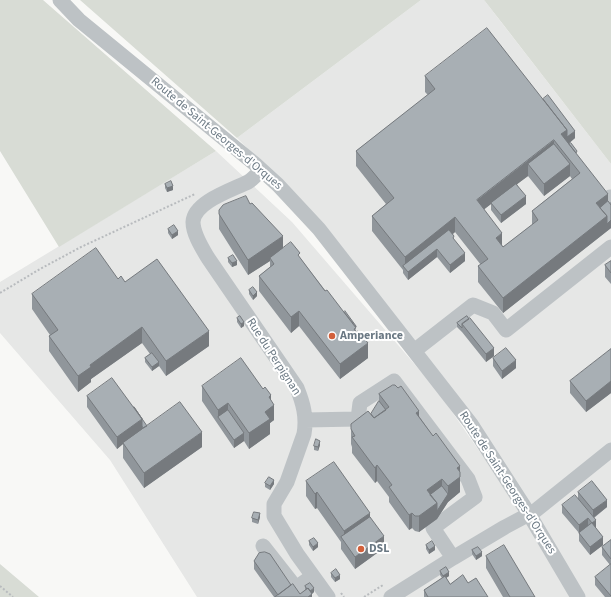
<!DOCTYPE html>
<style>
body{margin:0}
canvas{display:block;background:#f8f8f6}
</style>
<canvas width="611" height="597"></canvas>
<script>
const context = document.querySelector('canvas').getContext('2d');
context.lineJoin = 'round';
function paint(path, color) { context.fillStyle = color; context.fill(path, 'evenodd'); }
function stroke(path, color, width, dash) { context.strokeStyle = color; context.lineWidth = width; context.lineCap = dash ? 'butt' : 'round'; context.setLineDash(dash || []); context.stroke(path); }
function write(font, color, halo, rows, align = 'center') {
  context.font = font + ' "Source Sans 3",sans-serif'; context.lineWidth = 4; context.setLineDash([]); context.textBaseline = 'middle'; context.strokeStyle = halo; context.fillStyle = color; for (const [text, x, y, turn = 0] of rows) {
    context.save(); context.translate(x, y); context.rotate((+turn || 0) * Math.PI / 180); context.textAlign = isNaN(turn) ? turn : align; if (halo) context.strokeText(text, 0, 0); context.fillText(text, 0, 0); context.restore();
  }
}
paint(new Path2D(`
 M421,0H484L611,164V597H585L324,225L237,138Z
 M216,151L292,222L436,389L512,498L570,597H197L110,460L0,333V282Z`), '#e6e7e6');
paint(new Path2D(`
 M0,0H43L216,151L59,247L0,151Z
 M80,0H421L237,138Z
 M484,0H611V164L502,23Z
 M0,564L39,597H0Z`), '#d8dcd5');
stroke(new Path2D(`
 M0,293L40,269L81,247L195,194
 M0,586L13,597
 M341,593L344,597
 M364,597L383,585`), '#b8bbbe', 2, [2, 2]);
stroke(new Path2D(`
 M60,0L79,20L255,164L278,185L319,229L471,424L529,514L578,597
 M261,170C257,174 253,179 248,182C232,190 194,202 193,222C193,234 202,248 208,258L297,388C303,403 307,417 304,434L287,482L274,504V516L297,554L328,597
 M610,197L611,198
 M414,351L473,305L493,313L506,330L611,247
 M305,420L358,419L360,403L394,381L468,479L475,497L433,528L453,558
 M263,546L296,588L313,576
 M391,597L453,558L505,527L535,511L611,450`), '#bdc2c5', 15);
paint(new Path2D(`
 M425,76L543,99L575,138L568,144L577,155L608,201L609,203L611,202V228L503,313L478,282V266L481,265L455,232L453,234L454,240L465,261L450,273L437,257L408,280L403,273V270L372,231V216L386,204L356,166V151L428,95L425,92ZM528,176L544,196L570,176L572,179L532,211V225L503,247L484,209L491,204V210L501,223L526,204L517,184Z
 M165,184L173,190L167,192L165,188Z
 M250,204L283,248L300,258L356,330V332L368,358L340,379L299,326L291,333L259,291V276L270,267V261L248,275L219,229V210Z
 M168,229L178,235L172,239L168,233Z
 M228,258L237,265L232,267L228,262Z
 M611,261V284L605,277V265Z
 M118,279L125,282L209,346L166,376L159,366L152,371L145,362V358L150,354L142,343L91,379V382L78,392L49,351V336L50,335L32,309V294Z
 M249,290L257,296L253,300L249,294Z
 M467,316L494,356L486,362L462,332L457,327V323Z
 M237,318L244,326L241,328L237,322Z
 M611,349V393L586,412L570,393V381Z
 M493,358L516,368L502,379L493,366Z
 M202,386L271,400L274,420L270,423V434L249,449L244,441L234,448L202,401Z
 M379,394L419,416L433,436L460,466V492L448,502L437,519L419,532L415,531L412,528L409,530L389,502V497L377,481L375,483L352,453V447L351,444V429L371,414L379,401Z
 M87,396L147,426L202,447L144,488L123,458V444L117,449L87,407Z
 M320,445L318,451L314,450V446Z
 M306,481L370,517L384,548L355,569L341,549V542L317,508L315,509L306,496Z
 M265,483L274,484L270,490L265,487Z
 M578,492L607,507L594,518L596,528L603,545L590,555L579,541V533L588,526L579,533L562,513V505L578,499Z
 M260,517L258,524L252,522V518Z
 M611,532V597H605L595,585V577L610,565L602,555V547L611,540Z
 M309,541L318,547L313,551L309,545Z
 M426,545L435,550L429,554L426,549Z
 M472,550L482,556L476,560L472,554Z
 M486,556L535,597H503L486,568Z
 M254,561L291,585L300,594L305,590V586L314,592L312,594V597H274L254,569Z
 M440,571L449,576L446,578L450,584L468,583L488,597H424V590L442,578L440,575Z
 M331,573L340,579L335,582L331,577Z`), '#90969b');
paint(new Path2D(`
 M567,130V145L561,134Z
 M575,131V138L567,145V137Z
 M554,140V156L528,164V176L492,203H491V204L477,215V200Z
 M570,164V176L544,196V184Z
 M173,186V190L167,192V188Z
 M608,194V209L600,215L596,203Z
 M526,196V204L501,223V215Z
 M607,216L611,220V228L503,313V298Z
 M455,217V232L407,270L405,268V257Z
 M178,231V235L172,239V235Z
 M502,233V248L496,238Z
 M283,236V252L270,258V261L248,275V260Z
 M437,249V257L408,280V272Z
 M465,253V261L450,273V265Z
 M237,261V265L232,267V263Z
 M257,292V296L253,300V296Z
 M299,311V326L291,333V317Z
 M244,322V326L241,328V324Z
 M142,327V343L91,379V382L78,392V376L90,365Z
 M209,331V346L166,376V361Z
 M368,343V358L340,379V364Z
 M494,348V356L486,362V354Z
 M516,360V368L502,379V371Z
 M159,362V366L152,371V367Z
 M611,381V393L586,412V401Z
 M271,395V407L274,405V420L270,423V434L249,449V433L265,412L269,397Z
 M228,403V418L218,417V410Z
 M419,411V426L416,413Z
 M142,419V431L123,443V444L117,449V437Z
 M202,432V447L144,488V473Z
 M244,433V441L234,448V440Z
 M320,441V445L318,451V447Z
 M377,465V481L375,483V468Z
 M460,466V492L448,502V486L457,468Z
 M442,479V494L431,502L427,490Z
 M274,480V484L270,490V486Z
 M317,492V508L315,509V494Z
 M448,494V502L437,519L419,532V516Z
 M607,500V507L593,518V510Z
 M260,513V517L258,524V520Z
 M370,513V529L344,542V531Z
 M412,513V528L409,530V515Z
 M588,518V526L579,533V525Z
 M596,520V528L592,523Z
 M384,536V548L355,569V557Z
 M603,537V545L590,555V547Z
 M318,543V547L313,551V547Z
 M435,546V550L429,554V550Z
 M482,552V556L476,560V556Z
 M449,572V576L443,580V576Z
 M340,575V579L335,582V578Z
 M314,588V592L309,596V592Z
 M312,594V597H308Z`), '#767a7e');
const building = new Path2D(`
 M487,28L567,130L561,134L608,194L596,203L607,216L503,298L478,266L488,259L455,217L405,257L372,216L394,198L356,151L435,89L425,76ZM554,140L580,173L532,211L538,220L503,247L496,238L502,233L477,200Z
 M548,95L575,131L567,137V130L543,99Z
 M571,143L577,151L576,153L569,144Z
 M554,144L570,164L544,184L528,164Z
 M171,181L173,186L167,188L165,184Z
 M516,184L526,196L501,215L491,203Z
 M246,196L250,204L252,203L283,236L248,260L219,214V210L223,205Z
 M608,201L611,205V220L607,224V216L600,208Z
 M174,225L178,231L172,235L168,229Z
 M449,230L454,236L453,238L465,253L450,265L437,249L408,272L403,266Z
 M291,242L300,253L298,255L325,291L327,290L356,328L354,329L356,332L358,331L368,343L340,364L299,311L291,317L259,276L274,264L270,258Z
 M96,248L118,279L121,276L125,282L157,259L209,331L166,361L142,327L90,365L91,367L78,376L49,336L58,330L32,294Z
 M233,255L237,261L232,263L228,258Z
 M611,261V273L605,265Z
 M253,287L257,292L253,296L249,290Z
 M345,311L356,326V327L344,312Z
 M240,316L244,322L241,324L237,318Z
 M467,316L469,319L462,324V328L457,323Z
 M470,318L494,348L486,354L462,324Z
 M506,348L516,360L502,371L493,358Z
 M611,349V381L586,401L570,381Z
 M152,353L159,362L152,367L145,358Z
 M241,358L263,389L265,387L271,395L269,397L274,405L265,412L270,419L249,433L228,403L218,410L202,386Z
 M112,378L142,419L117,437L87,396Z
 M393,385H395L398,388L401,386L419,411L416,413L433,436L436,433L460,466L457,468L460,472V477L448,486L442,479L427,490L437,503L419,516H415L412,513L409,515L389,487L392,485L377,465L375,468L352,437L355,436L351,429V424L368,411L374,418L389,407L379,394Z
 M379,401L386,410L374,418L371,414Z
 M180,402L202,432L144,473L123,443Z
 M134,407L147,426L143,428L142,426V419Z
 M228,410L244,433L234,440L218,417Z
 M316,439L320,441L318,447L314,446Z
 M334,462L370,513L344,531L317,492L315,494L306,481Z
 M269,477L274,480L270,486L265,483Z
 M592,481L607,500L593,510L578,492Z
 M442,486L448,494L437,511V503L430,495Z
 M575,495L596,520L592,523L588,518L579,525L562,505Z
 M254,512L260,513L258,520L252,518Z
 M370,517L384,536L355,557L341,537Z
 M592,523L603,537L590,547L579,533Z
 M314,538L318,543L313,547L309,541Z
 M611,540V559L602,547Z
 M432,541L435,546L429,550L426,545Z
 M504,545L535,597H510L486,556Z
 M478,547L482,552L476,556L472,550Z
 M265,552L270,554L291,585L278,595L254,561L259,553Z
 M611,564V596L595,577Z
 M446,567L449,572L443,576L440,571Z
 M336,569L340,575L335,578L331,573Z
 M463,575L468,583L476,578L488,597H428L424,590L445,576L450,584Z
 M310,583L314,588L310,591L308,588L307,589L305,586Z
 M293,584L300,594L308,588L312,594L308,597H275Z`);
paint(building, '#a8afb4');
stroke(building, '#767a7e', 1);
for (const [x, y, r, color] of [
 [332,336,4,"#d2603b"],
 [361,549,4,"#d2603b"]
]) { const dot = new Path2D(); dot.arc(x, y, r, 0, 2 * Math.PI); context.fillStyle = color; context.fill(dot); stroke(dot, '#fff', 1.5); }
write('12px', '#6a7883', '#fff', [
 ["Route de Saint-Georges-d'Orques",216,134,40],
 ["Rue du Perpignan",273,357,57],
 ["Route de Saint-Georges-d'Orques",507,483,57]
]);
write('bold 12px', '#6a7883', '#fff', [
 ["Amperiance",340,336],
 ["DSL",369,549]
], 'left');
</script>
